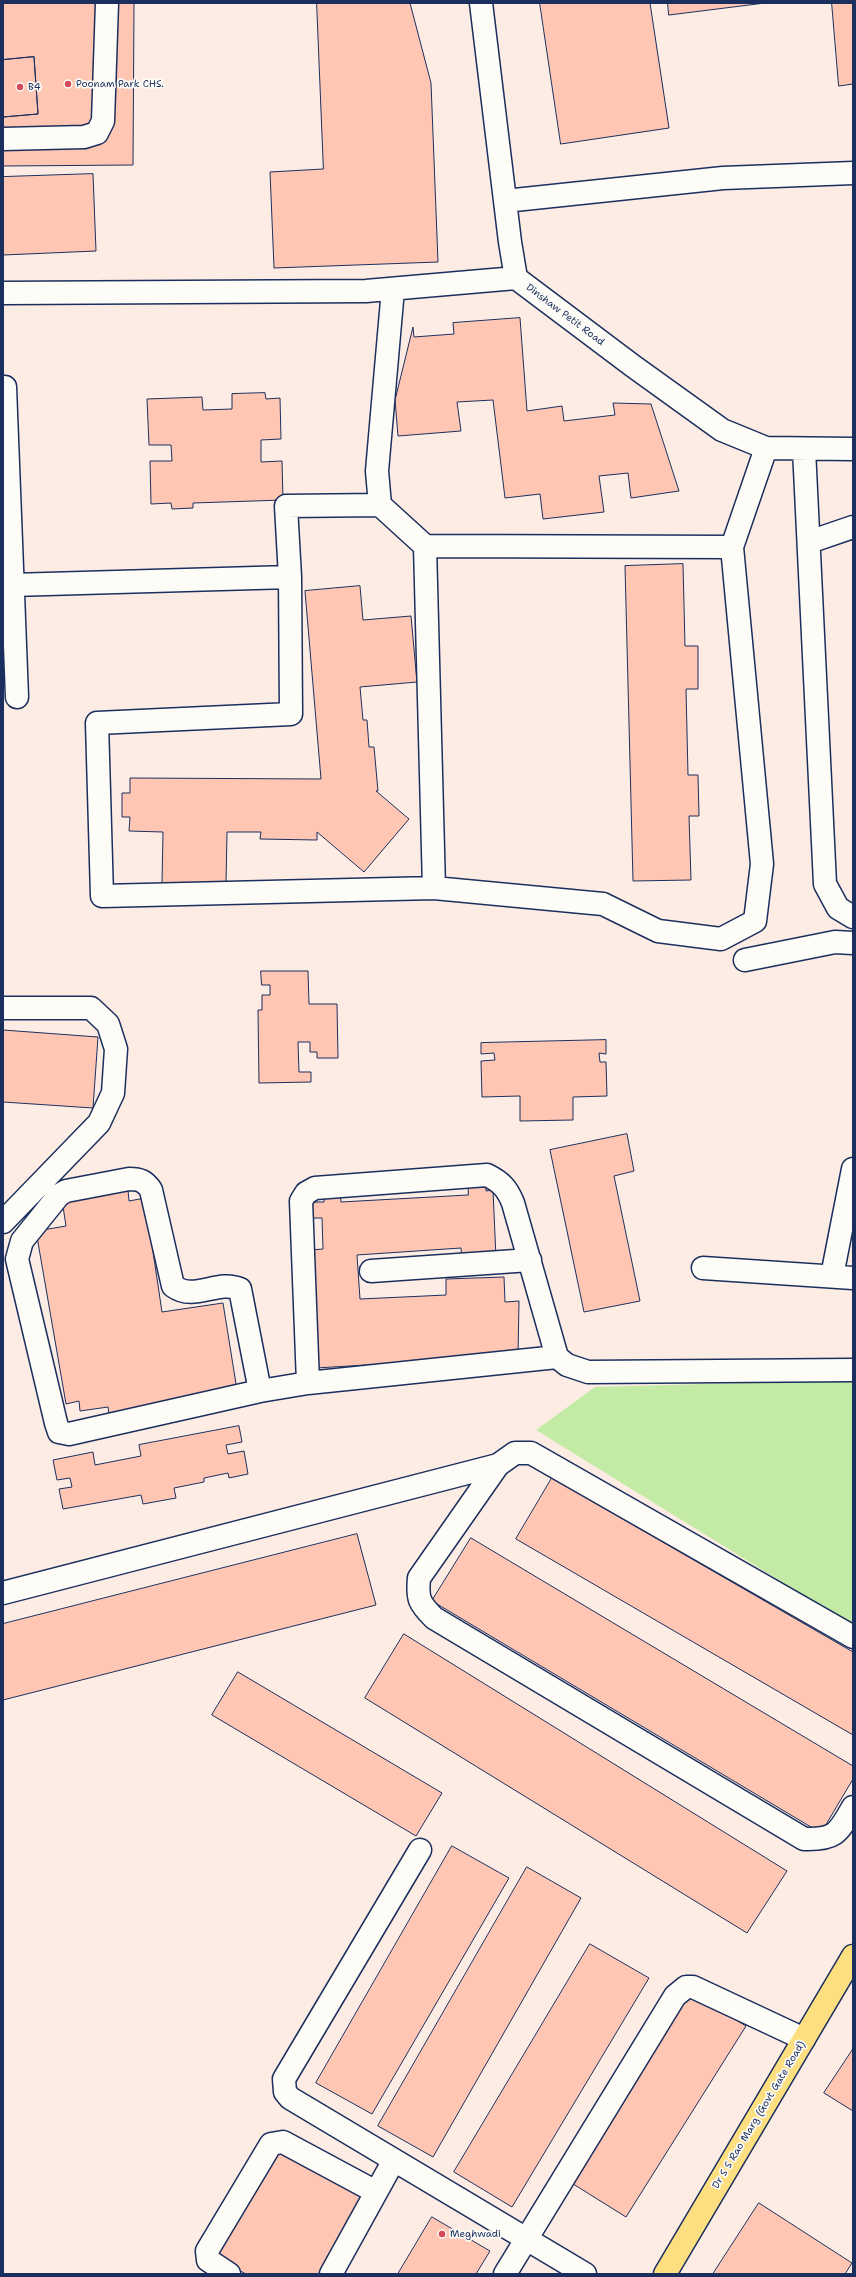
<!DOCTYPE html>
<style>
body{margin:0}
#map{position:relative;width:856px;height:2277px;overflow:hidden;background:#fdece3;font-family:"Shantell Sans",sans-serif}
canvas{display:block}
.frame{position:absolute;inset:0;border:4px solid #1b2f5e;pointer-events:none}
</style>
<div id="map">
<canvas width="856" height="2277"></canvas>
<div class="frame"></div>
</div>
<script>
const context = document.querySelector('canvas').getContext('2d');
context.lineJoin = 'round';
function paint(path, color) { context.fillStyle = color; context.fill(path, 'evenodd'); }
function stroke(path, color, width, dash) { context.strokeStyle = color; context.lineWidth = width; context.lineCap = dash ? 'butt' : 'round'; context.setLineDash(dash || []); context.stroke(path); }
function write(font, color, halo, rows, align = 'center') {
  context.font = font + ' "Shantell Sans",sans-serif'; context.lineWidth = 3.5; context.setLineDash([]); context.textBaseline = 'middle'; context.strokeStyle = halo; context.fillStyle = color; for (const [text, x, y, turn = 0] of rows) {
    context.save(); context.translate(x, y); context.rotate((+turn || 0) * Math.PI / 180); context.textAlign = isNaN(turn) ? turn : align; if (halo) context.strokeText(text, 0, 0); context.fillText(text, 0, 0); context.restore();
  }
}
paint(new Path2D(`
 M853,1380V1626L536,1430L595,1387Z`), '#c3eba6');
const building = new Path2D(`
 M3,3H134L133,165L3,166Z
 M317,3H410L431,83L438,262L274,268L270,172L323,169Z
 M540,3H650L669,128L561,144Z
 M668,3H765L669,15Z
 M832,3H853V84L839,86Z
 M34,57L38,114L3,117V60Z
 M34,57L38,114L3,117V60Z
 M93,174L96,251L3,255V177Z
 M520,318L527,411L562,406L564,421L615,415L613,403L651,404L679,491L631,498L628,473L599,476L604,512L543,519L540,494L505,498L493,400L457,402L461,431L398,436L395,400L413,327L414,337L454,334L453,323Z
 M265,393L266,399L280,398L281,439L261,440V462L282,461L283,500L193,503V508L172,509L171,503L151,504L150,461H172L171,445H149L147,399L202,397L203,410L232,409V394Z
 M683,564L685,646H698V689H686L688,775H698L699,816H689L691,880L633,881L625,566Z
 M360,586L363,620L411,616L417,682L360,687L363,720H367L369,747H374L378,791H376L409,819L364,872L317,832V840L260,839L261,832H227L226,884L162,883L163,832L129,831L130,817H122V793H130V778L321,779L305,591Z
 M261,971H308L309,1004H337L338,1058H317V1052H310V1042H298L299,1072H311V1082L259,1083L258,1010H262V995H270V985H262Z
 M3,1030L98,1037L93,1108L3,1102Z
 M606,1040V1054L599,1053L600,1062H606L607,1096L573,1097V1120L520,1121V1096L482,1097L481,1061L495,1060L494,1053L481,1054V1043Z
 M627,1134L634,1171L614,1176L640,1301L584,1312L550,1150Z
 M468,1179H486V1191L493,1190L496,1258L462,1260L461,1248L357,1255L360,1299L446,1295V1279L504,1277L505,1302L519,1301L518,1356L316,1368L311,1250L323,1249L322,1218H312V1202H324V1192L340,1190L341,1202L468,1195Z
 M128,1190L129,1201L145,1198L162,1312L223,1303L237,1390L109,1414L108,1407L80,1411L79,1401L66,1404L36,1231L66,1226L62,1200Z
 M239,1426L242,1442L226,1445L228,1454L244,1451L248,1474L229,1478L228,1473L204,1478V1482L174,1488L176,1498L143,1504L141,1495L63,1509L59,1489L72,1487L70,1478L57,1480L53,1460L93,1452L95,1465L141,1456L139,1445Z
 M552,1478L853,1652V1735L516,1539Z
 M357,1534L376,1605L3,1700V1624Z
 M471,1538L853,1766V1779L821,1833L432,1601Z
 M404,1634L787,1871L747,1933L365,1698Z
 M238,1672L442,1793L416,1836L212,1715Z
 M452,1846L509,1878L372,2114L316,2083Z
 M527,1867L581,1898L433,2157L378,2126Z
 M590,1944L649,1978L512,2207L454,2172Z
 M689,1991L746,2026L626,2217L570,2182Z
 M853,2049V2111L824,2093Z
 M279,2147L366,2195L322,2274H246L216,2258Z
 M759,2203L852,2263L845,2274H713Z
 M432,2217L490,2251L476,2274H398Z`);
paint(building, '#fec6b3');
stroke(building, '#1b2f5e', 1);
const minor = new Path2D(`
 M481,3L510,242L516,278L633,366L722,430L766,448L853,449
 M3,139L84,137L97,133L103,121L107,3
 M505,201L723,178L853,173
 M3,293L366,291L516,278
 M5,387L17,697
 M804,449L825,884L838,908L853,917
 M380,505L425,546L732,547
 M809,542L853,527
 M425,546L434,888L603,904L658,931L721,939L755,921L762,864L732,547L766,448
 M290,577L291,714L97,723L102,896L434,888
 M12,585L290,577L286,506L380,505L377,471L393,289
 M745,960L835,942L853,943
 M3,1008H91L108,1024L116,1049L113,1093L99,1123L3,1222
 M703,1268L853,1278
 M371,1271L530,1260
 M832,1276L853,1169
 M308,1383L301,1201L306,1193L315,1188L487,1175C501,1182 507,1188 513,1203L557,1357L567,1365L588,1372L853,1370
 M260,1391L240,1289C217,1279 195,1302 173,1286L151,1190C145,1181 140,1179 129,1179L66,1191L59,1195L22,1241L17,1259L56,1423L59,1432L69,1434L260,1391L308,1383L557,1357
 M3,1593L498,1465
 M853,1637L531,1453H515L498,1465L419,1578C417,1599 419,1603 434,1618L804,1839C836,1840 838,1833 853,1807
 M420,1850L284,2079L285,2092L290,2098L585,2274
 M229,2274L208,2260L207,2251L271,2144L283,2142L376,2192
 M331,2274L394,2160
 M505,2274L675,1996L686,1987H693L804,2039`);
const major = new Path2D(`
 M665,2274L853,1956`);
stroke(minor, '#1b2f5e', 25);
stroke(major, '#1b2f5e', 25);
stroke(minor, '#fdfcf7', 22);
stroke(major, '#fedf80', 22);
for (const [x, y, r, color] of [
 [68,84,4,"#d1495b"],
 [20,87,4,"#d1495b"],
 [442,2234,4,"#d1495b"]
]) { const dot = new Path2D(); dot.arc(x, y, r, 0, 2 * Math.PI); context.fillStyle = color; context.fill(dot); stroke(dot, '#fdfcf7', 1.5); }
write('10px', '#1b2f5e', '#fdfcf7', [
 ["Poonam Park CHS.",76,84],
 ["B4",28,87],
 ["Meghwadi",450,2234]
], 'left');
write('10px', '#1b2f5e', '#fdfcf7', [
 ["Dinshaw Petit Road",565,315,37],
 ["Dr S S Rao Marg (Govt Gate Road)",759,2115,-59]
]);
</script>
